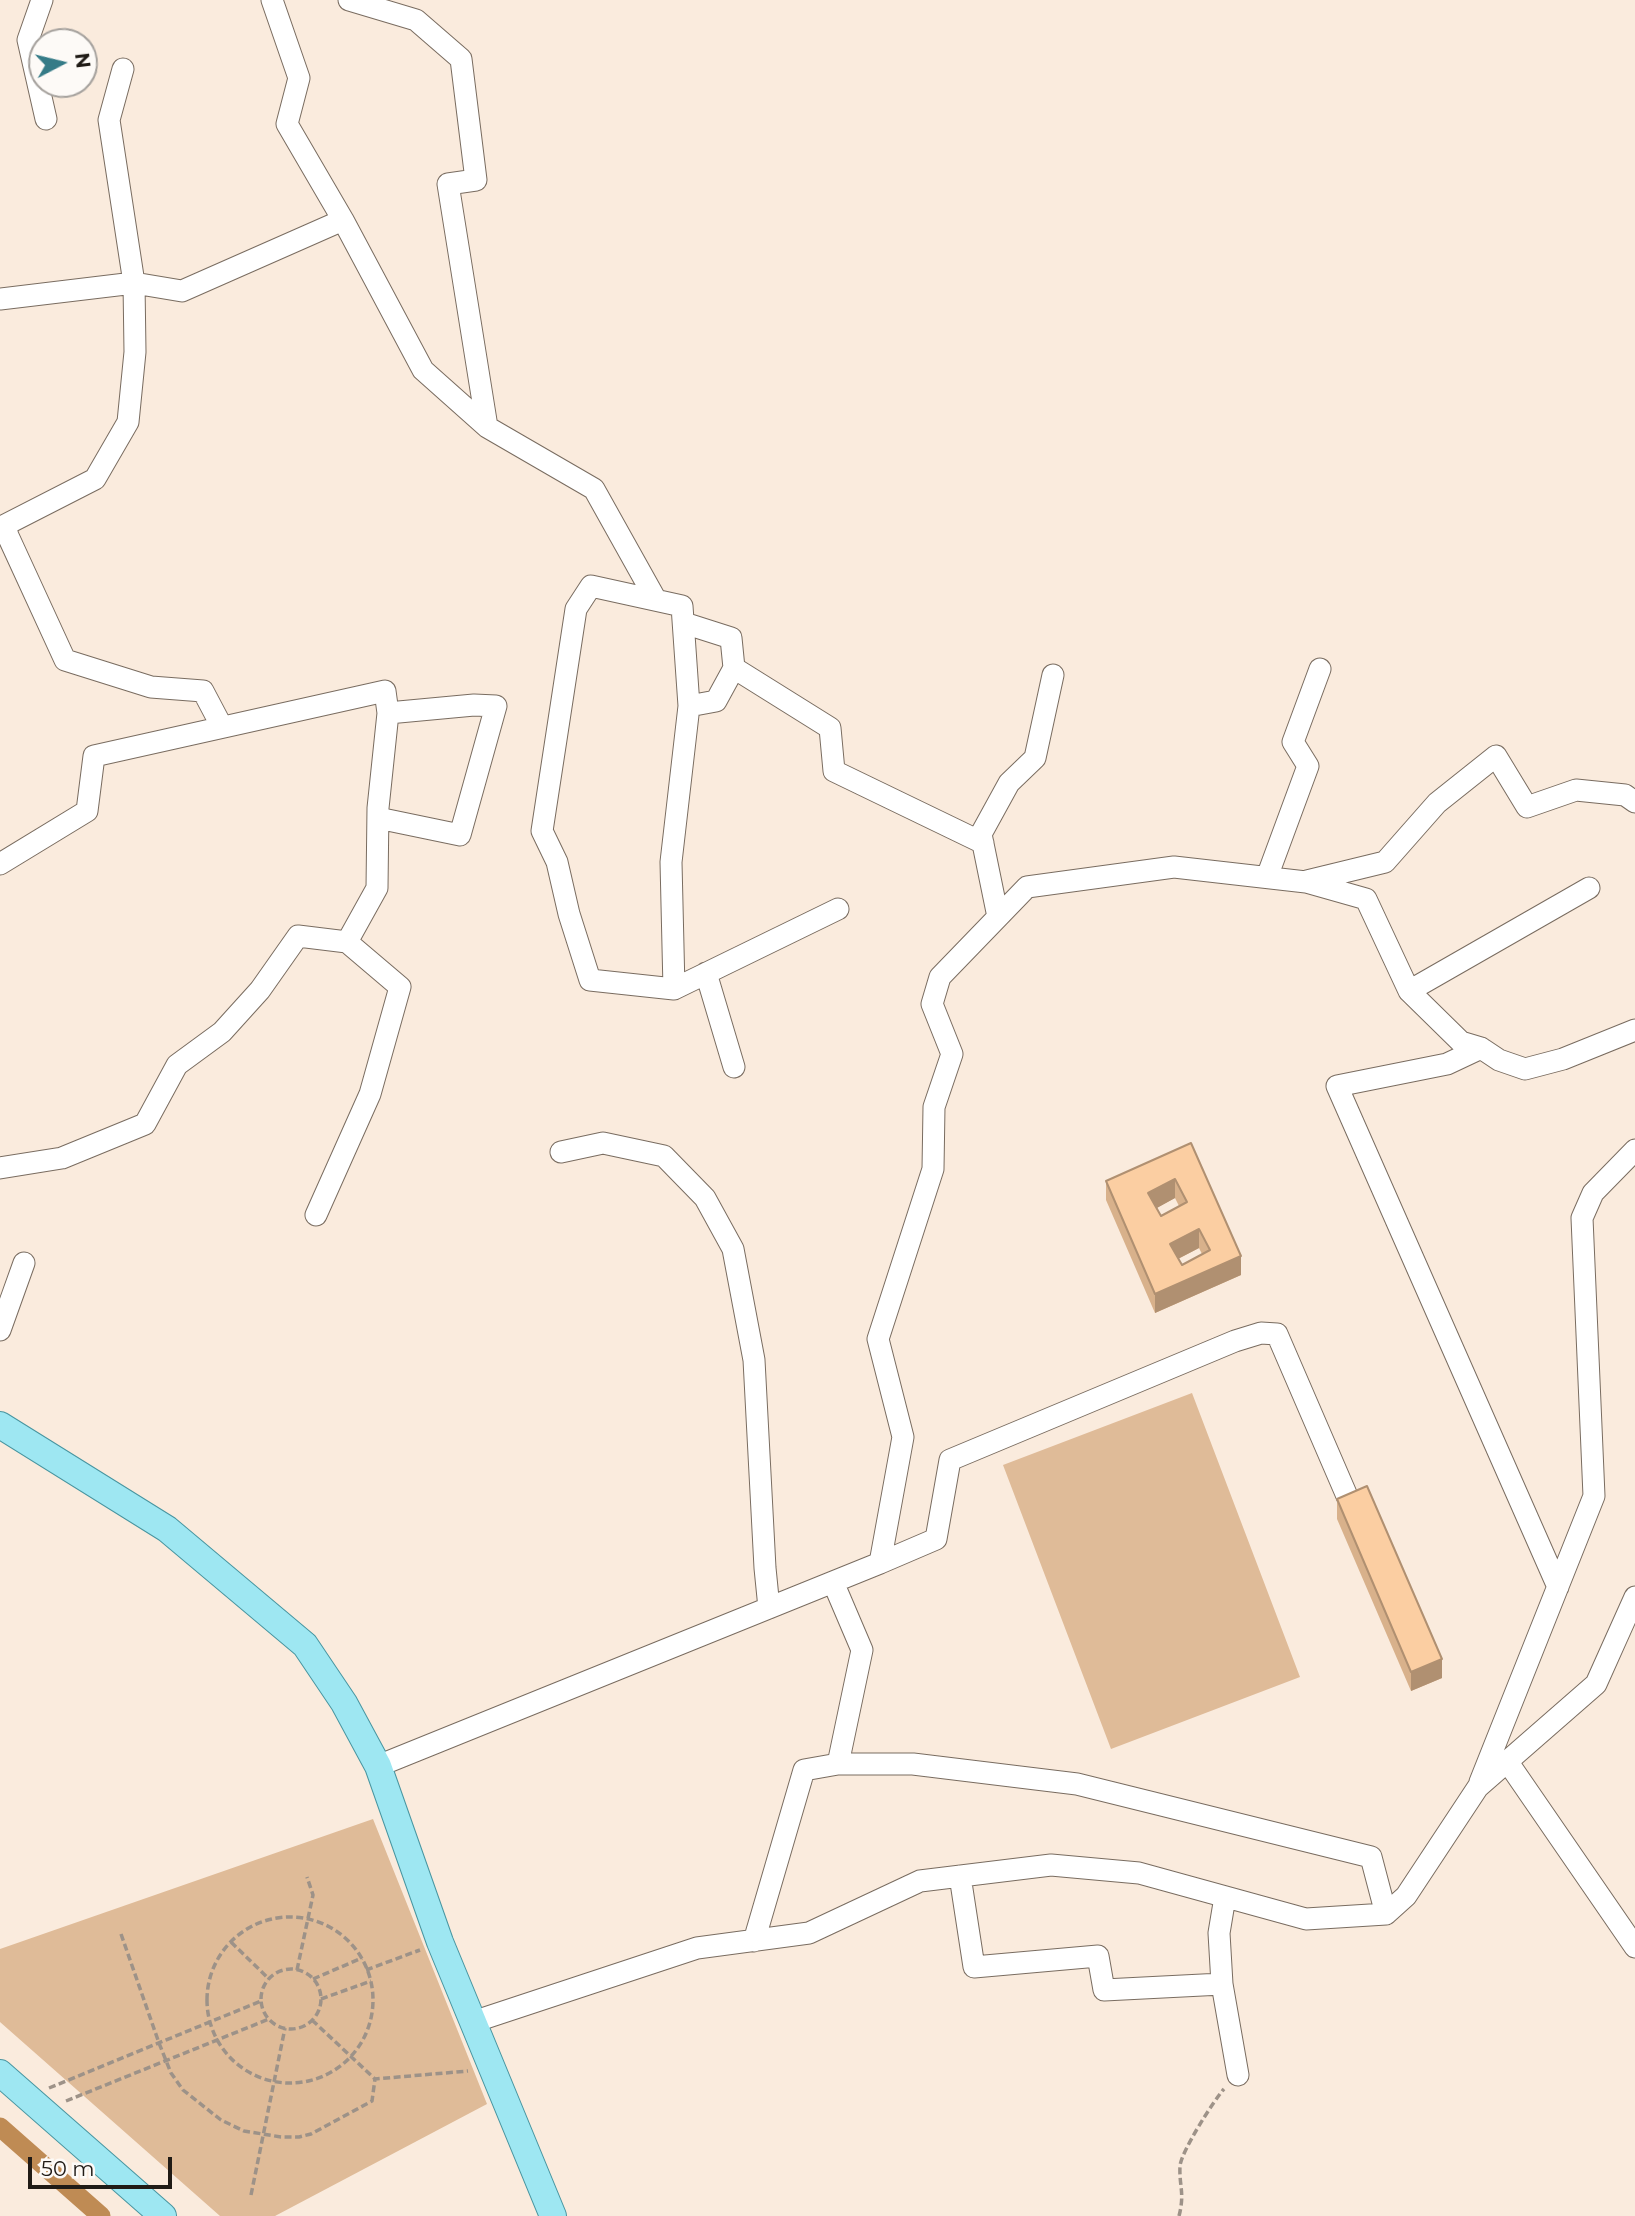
<!DOCTYPE html>
<style>
body{margin:0}
#map{position:relative;width:1635px;height:2216px;overflow:hidden;background:#faebdd;font-family:Montserrat,sans-serif}
canvas{display:block}
.north{position:absolute;left:28px;top:28px;width:70px;height:70px;box-sizing:border-box;background:#fdfaf7;border:2px solid #a5a19d;border-radius:50%;rotate:83deg;font-size:19px;font-weight:700;line-height:28px;text-align:center;color:#201b16}
.north::after{content:'';display:block;margin:auto;width:24px;height:32px;background:#357b87;clip-path:polygon(50% 0,100% 100%,50% 72%,0 100%)}
.scale{position:absolute;left:28px;top:2157px;width:144px;height:32px;box-sizing:border-box;border:4px solid #201b16;border-top:0;padding-left:9px;font-size:21px;line-height:24px;white-space:nowrap;color:#201b16;-webkit-text-stroke:5px #fdfaf7;paint-order:stroke}
</style>
<div id="map">
<canvas width="1635" height="2216"></canvas>
<div class="north">N</div>
<div class="scale">50 m</div>
</div>
<script>
const context = document.querySelector('canvas').getContext('2d');
context.lineJoin = 'round';
function paint(path, color) { context.fillStyle = color; context.fill(path, 'evenodd'); }
function stroke(path, color, width, dash) { context.strokeStyle = color; context.lineWidth = width; context.lineCap = dash ? 'butt' : 'round'; context.setLineDash(dash || []); context.stroke(path); }
paint(new Path2D(`
 M1192,1393L1300,1677L1111,1749L1003,1465Z
 M373,1819L487,2104L275,2216H220L0,2022V1949Z`), '#dfbb98');
stroke(new Path2D(`
 M0,2127L101,2216`), '#bf8b54', 19);
const minor = new Path2D(`
 M42,0L28,40L46,119
 M349,0L416,20L461,59L476,180L448,184L487,427
 M123,69L109,120L134,283L135,352L128,422L95,479L5,525L8,536L65,660L151,687L203,691L222,727
 M343,220L423,370L487,427L594,489L656,600
 M0,299L134,283L182,291L343,220L287,124L299,78L272,0
 M684,623L731,638L734,668
 M378,818L460,835L496,706L474,705L388,713
 M0,864L87,811L94,756L385,691L388,713L378,808L377,888L347,942L298,936L260,990L222,1032L177,1065L145,1124L62,1158L0,1168
 M1267,877L1308,766L1293,742L1320,669
 M1307,881L1385,862L1437,803L1496,756L1527,807L1576,790L1625,795L1635,802
 M838,909L674,989L671,862L689,706L716,701L734,668L830,728L834,771L983,843
 M998,917L981,834L1009,783L1035,758L1053,675
 M706,973L734,1067
 M674,989L590,980L569,914L557,862L542,831L576,609L591,586L682,606L689,706
 M1409,991L1589,888
 M1481,1048L1447,1064L1337,1086L1558,1587
 M561,1152L603,1143L664,1156L705,1198L733,1249L754,1360L765,1568L769,1608
 M316,1215L370,1094L400,987L347,942
 M0,1330L24,1263
 M880,1563L936,1539L950,1460L1235,1341L1261,1333L1277,1334L1350,1503
 M1507,1761L1635,1947
 M838,1764H913L1077,1784L1371,1857L1386,1914
 M378,1766L833,1582
 M1480,1782L1594,1496L1582,1218L1593,1193L1635,1150
 M960,1876L974,1967L1098,1956L1104,1990L1222,1984
 M1225,1897L1219,1933L1222,1984L1238,2075
 M754,1941L804,1770L838,1764L862,1650L833,1582L880,1563L903,1437L878,1339L933,1169L934,1107L952,1054L932,1004L940,977L1027,887L1174,867L1306,882L1366,899L1409,991L1461,1042L1481,1048L1499,1060L1525,1069L1563,1059L1635,1030
 M473,2022L697,1948L809,1933L920,1881L1051,1865L1139,1873L1306,1919L1386,1914L1406,1896L1478,1787L1596,1684L1635,1597`);
const major = new Path2D(`
 M0,1425L167,1529L305,1645L344,1703L378,1766L440,1942L553,2216
 M0,2073L163,2216`);
stroke(minor, '#796c60', 23);
stroke(major, '#4895a0', 28);
stroke(new Path2D(`
 M207 2000a83 83 0 1 1 166 0a83 83 0 1 1-166 0Z
 M121,1934L159,2043L171,2073L183,2090L221,2120L244,2131L281,2137H299L311,2134L372,2101L375,2079
 M231,1942L269,1979
 M261 1999a30 30 0 1 1 60 0a30 30 0 1 1-60 0Z
 M297,1970L313,1895L307,1877
 M366,1970L420,1950
 M313,1979L362,1958
 M321,1999L371,1981
 M312,2020L375,2079L468,2071
 M49,2088L261,2001
 M66,2101L269,2019
 M251,2195L285,2028
 M1179,2216C1185,2193 1179,2186 1180,2166C1181,2152 1214,2100 1224,2089`), '#9d9288', 3.5, [7, 3.5]);
stroke(minor, '#fff', 21);
stroke(major, '#9ee7f2', 26);
paint(new Path2D(`
 M1191,1143L1241,1275L1155,1313L1106,1200V1181ZM1175,1198L1179,1206L1161,1216L1156,1208ZM1199,1248L1202,1254L1182,1265L1178,1259Z
 M1337,1499L1442,1678L1411,1691L1337,1519Z`), '#d8b18b');
paint(new Path2D(`
 M1175,1179V1198L1148,1213V1193Z
 M1199,1229V1248L1170,1263V1244Z
 M1241,1256V1275L1155,1313V1294Z
 M1442,1659V1678L1411,1691V1672Z`), '#b09071');
const building = new Path2D(`
 M1191,1143L1241,1256L1155,1294L1106,1181ZM1175,1179L1187,1202L1161,1216L1148,1193ZM1199,1229L1210,1250L1182,1265L1170,1244Z
 M1367,1486L1442,1659L1411,1672L1337,1499Z`);
paint(building, '#fbcea2');
stroke(building, '#b09071', 2);
</script>
